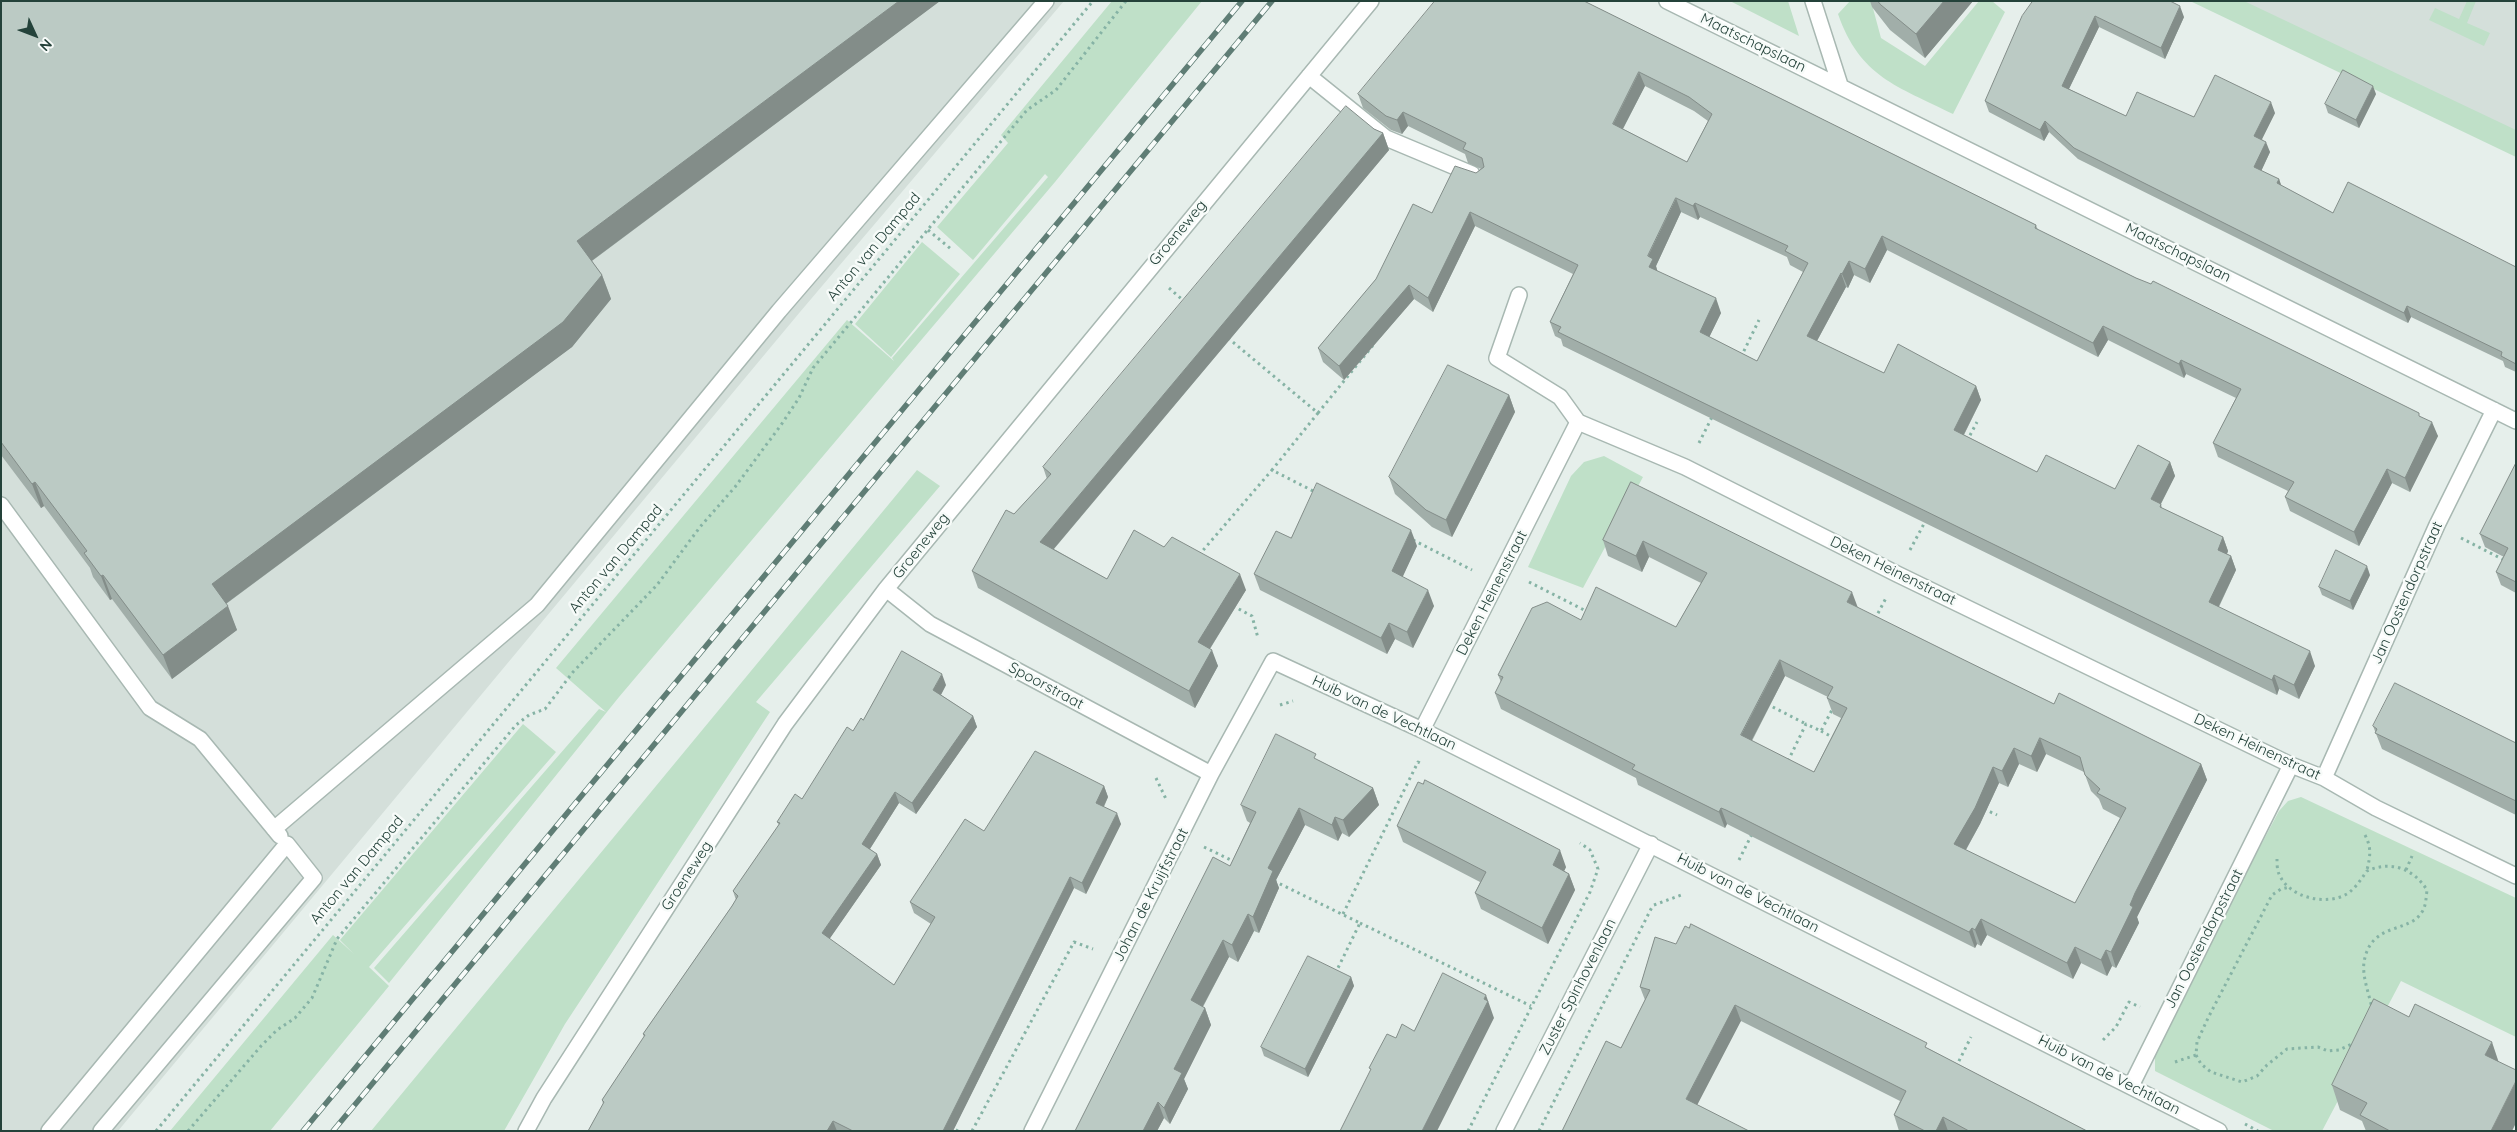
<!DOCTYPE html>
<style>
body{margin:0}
#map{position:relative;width:2517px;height:1132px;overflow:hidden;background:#e6efeb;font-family:Quicksand,sans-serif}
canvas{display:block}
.frame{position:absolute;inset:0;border:2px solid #24423a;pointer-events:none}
.north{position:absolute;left:10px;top:10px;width:50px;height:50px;-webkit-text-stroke:4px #f7fbf9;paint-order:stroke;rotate:133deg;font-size:14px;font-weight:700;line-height:20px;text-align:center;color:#24423a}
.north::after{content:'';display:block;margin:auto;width:18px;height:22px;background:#24423a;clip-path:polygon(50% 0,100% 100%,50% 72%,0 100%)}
</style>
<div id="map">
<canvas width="2517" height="1132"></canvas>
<div class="frame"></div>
<div class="north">N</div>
</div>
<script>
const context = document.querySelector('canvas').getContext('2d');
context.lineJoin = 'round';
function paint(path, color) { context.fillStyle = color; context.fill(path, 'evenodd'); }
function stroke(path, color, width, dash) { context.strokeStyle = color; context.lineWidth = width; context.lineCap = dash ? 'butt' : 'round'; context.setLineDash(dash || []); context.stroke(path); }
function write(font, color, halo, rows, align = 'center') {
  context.font = font + ' Quicksand,sans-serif'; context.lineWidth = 5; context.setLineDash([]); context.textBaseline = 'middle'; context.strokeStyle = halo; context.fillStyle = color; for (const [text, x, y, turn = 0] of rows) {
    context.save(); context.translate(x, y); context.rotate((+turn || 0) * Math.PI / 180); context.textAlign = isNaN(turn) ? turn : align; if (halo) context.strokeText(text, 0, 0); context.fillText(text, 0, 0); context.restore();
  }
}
paint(new Path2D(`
 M1,1H1064L800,312L118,1131H1Z
 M2236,1H2516V135Z`), '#d4dfda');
paint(new Path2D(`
 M1112,1H1202L1055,182L619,697L389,983L374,968L599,709L606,712L556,668L847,320L894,361L892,358L1048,177L1045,174L973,260L937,227L1008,143L1001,135Z
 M1730,1H1788L1799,36Z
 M1850,1H1871L1881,38L1925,66L1979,1H1992L2005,12L1953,114C1897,86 1860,77 1838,14Z
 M2190,1H2244L2516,130V157Z
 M2467,1H2476L2467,23L2490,33L2484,46L2429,20L2435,8L2459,19Z
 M922,242L960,274L891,357L855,324Z
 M1604,456L1643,477L1583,588L1528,567L1571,476L1584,462Z
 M917,470L940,486L756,702L770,712L565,1024L504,1131H371Z
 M523,724L556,752L369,967L389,986L270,1131H170L333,935L354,954L340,940Z
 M2301,797L2516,898V1037L2401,981L2322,1131H2274L2155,1071V1044L2279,811L2288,801Z`), '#bfe0c8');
const minor = new Path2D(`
 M1667,1L2516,421
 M1813,1L1840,85
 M1309,76L1386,138L1472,174
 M1519,295L1497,358L1560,397L1578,422
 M1,505L150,708L200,739L280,836
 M886,589L930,624L1211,774
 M1422,730L1578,422L1685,467L1897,574L2291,765L2324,778L2376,808L2516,876
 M2324,778L2437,525L2494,410
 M274,829L537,605L779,311L1046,1
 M2131,1086L2291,765
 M49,1131L287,844L314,878L101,1131
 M526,1131L544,1098L785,724L886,589L1371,1
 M1032,1131L1211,774L1273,661L1422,730L2219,1131
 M1504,1131L1651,844`);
stroke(minor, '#a8b8b2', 18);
stroke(new Path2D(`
 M928,230L951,249
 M1169,288L1185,302
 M1228,338L1318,413L1272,470L1315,492
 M1741,357L1759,320
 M1318,413L1374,344
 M1967,441L1977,422
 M1699,443L1713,415
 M2461,538L2506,561
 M1413,540L1472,570
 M1910,550L1926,520
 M1199,555L1272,470
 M1529,582L1588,612
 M1233,606L1252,616L1258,638
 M1875,619L1886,598
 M1767,704L1806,724
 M1280,705L1293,701
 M1821,731L1834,738
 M1788,761L1806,724L1821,731L1833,708
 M1156,778L1166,799
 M1984,809L1997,815
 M2365,835C2372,848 2370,857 2367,870
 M1204,847L1235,862
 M2277,859C2277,863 2277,870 2279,874C2289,898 2326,906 2347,894C2356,888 2361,879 2367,871C2391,860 2414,869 2427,890C2426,898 2426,906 2422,912C2409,934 2371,921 2364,962C2362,976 2369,994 2372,1008
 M1739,860L1752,834
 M2406,870L2412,856
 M1274,881L1360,923L1336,972
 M1654,905L1684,894
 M1343,914L1418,762L1420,763
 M1360,923L1531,1006
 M2103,1040L2116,1027L2129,1002L2140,1007
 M2196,1055L2201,1064L2211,1072L2242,1082L2257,1076L2267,1065L2287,1049L2318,1047L2328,1051L2339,1050L2354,1043
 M2175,1062L2196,1055L2197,1042L2208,1018L2272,895L2281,889L2290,887
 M1956,1067L1971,1037
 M2245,1124L2258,1131
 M950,1127L958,1131
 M156,1131L1093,1
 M188,1131L261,1046L277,1030L295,1018L312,998L337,939L516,725L529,715L545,709L573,672L657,585L700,527L735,487L781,425L799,398L813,368L1027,110L1056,90L1126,1
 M972,1131L1074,942L1093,949
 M1468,1131L1590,892L1598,869L1590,850L1580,843
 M1539,1131L1653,905`), '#86b3a5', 3, [2.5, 4]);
stroke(minor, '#fff', 15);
const rail = new Path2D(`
 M303,1131L1242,1
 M333,1131L1272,1`);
stroke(rail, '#5f7d75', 5.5);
stroke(rail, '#f7fbf9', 4, [11]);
paint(new Path2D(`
 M1,1H940L592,261L602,275L611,299L572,347L226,604L237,630L172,679L112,599L110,600L93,577L90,568L44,506L41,508L1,455Z
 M1584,1L2036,225L2038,230L2421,417L2438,436L2410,492L2392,483L2359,546L2290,511L2285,497L2288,491L2218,457L2213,443L2236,398L2186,374L2184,378L2108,340L2098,357L1887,250L1870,283L1854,275L1848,288L1846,287L1817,341L1884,373L1976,386L1981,400L1964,435L2037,472L2115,489L2170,462L2175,476L2161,504L2162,508L2223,537L2228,551L2227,554L2231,556L2236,570L2219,607L2315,666L2299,699L2279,689L2277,695L1563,346L1561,339L1555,336L1550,322L1573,274L1475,226L1433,312L1414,299L1344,380L1323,362L1318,348L1432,213L1481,169L1468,163L1465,154L1408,126L1402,134L1391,130L1363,108L1358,94ZM1645,86L1694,111L1708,121L1687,162L1623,129ZM1681,212L1698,220L1700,217L1787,257L1790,265L1803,272L1757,361L1709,337L1721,313L1657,271L1656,266Z
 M1870,1H1973L1925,58L1890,30L1872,7Z
 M2033,1L2184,17L2165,59L2099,27L2069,89L2126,116L2194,117L2275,113L2262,139L2270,152L2261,171L2279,179L2281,186L2333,213L2516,267V372L2505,367L2503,361L2411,317L2408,323L2078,159L2049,132L2044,141L1989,112L1985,101Z
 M2376,94L2359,128L2328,113L2325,104Z
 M1374,129L1383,133L1389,150L1054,549L1107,579L1246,590L1210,649L1218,666L1195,708L978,588L972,571L1014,514L1047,479L1043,467Z
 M1509,395L1515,412L1452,537L1432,527L1395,494L1389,477Z
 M2516,463V593L2501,585L2496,572L2504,557L2485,547L2480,534Z
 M1631,482L1858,608L2054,704L2201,764L2207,780L2141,909L2137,917L2139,923L2116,968L2112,966L2107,976L2081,963L2073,979L1987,935L1981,946L1977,944L1975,948L1727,824L1725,828L1638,785L1636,778L1501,709L1495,693L1501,682L1498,675L1581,620L1676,627L1701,583L1649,557L1642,572L1608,556L1603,540ZM1785,676L1828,697L1827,698L1833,714L1841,718L1814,772L1752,741ZM2046,754L2084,772L2091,791L2099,799L2103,809L2120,818L2075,903L1966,850L1980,824L1999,783L2008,787L2019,764L2037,772Z
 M1417,546L1402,577L1434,606L1413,648L1395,639L1387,654L1260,590L1254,574Z
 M2370,575L2353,610L2322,595L2319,587Z
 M946,685L941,695L973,716L977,727L916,814L899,803L870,849L877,854L881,865L829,939L894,985L931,924L914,913L910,902L984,831L1104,786L1108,797L1104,807L1121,824L1086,894L1074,888L953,1131H588L603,1104L602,1100L644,1037L643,1034L732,906L736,900L733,891L779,825L777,822L802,799L853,731L863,720Z
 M2373,726L2516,743V815L2382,749Z
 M1318,760L1373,788L1379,805L1349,837L1342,833L1338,841L1305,825L1276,880L1279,888L1259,933L1254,931L1238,962L1229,957L1203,1007L1205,1008L1211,1025L1184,1079L1188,1089L1170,1124L1164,1118L1157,1131H1075L1230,866L1250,823L1247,821L1241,805Z
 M1397,826L1566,867L1564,871L1569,874L1575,890L1548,944L1481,909L1475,893L1480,882L1403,842Z
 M1655,937L1929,1049L2087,1131H1899L1894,1115L1900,1101L1741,1021L1562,1131L1621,1048L1645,1000L1640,987Z
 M1351,977L1354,986L1308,1077L1264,1056L1261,1047Z
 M2332,1085L2512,1131H2366L2362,1121L2340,1110Z`), '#a1aea9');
paint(new Path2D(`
 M899,1H940L586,265L577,241Z
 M1944,1H1973L1925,58L1916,34Z
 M2180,6L2184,17L2165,59L2161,48Z
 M2095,16L2099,27L2065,97L2062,86Z
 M1639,72L1645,86L1618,138L1613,124Z
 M2373,86L2376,94L2359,128L2356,120Z
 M2271,102L2275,113L2258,147L2254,136Z
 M1403,112L1408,126L1402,134L1397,120Z
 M2045,121L2049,132L2044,141L2040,130Z
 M1383,133L1389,150L1046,558L1040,542Z
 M2266,142L2270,152L2258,178L2254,167Z
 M2279,179L2283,190L2277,183Z
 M1676,198L1681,212L1656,266L1658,273L1649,267L1648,256Z
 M1695,203L1700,217L1698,220L1693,206Z
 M1470,212L1475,226L1433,312L1428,298Z
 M1882,236L1887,250L1870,283L1865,269Z
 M1849,261L1854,275L1848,288L1842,274Z
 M1841,273L1846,287L1812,350L1807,336Z
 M602,275L611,299L572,347L220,608L212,584Z
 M1409,285L1414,299L1344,380L1339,366Z
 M1716,298L1721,313L1705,346L1700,332Z
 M2407,306L2411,317L2408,323L2404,313Z
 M2103,326L2108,340L2098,357L2093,343Z
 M2181,360L2186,374L2184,378L2179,364Z
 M1976,386L1981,400L1959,444L1954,430Z
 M1509,395L1515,412L1452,537L1446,520Z
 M2432,422L2438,436L2410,492L2405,478Z
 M2170,462L2175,476L2156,513L2151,499Z
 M2387,469L2392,483L2359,546L2354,532Z
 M35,482L44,506L41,508L32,484Z
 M1411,530L1417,546L1398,587L1392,571Z
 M2223,537L2228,551L2223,564L2218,550Z
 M1643,541L1649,557L1642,572L1636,556Z
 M2231,556L2236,570L2214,616L2209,602Z
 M2367,566L2370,575L2353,610L2350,601Z
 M1240,574L1246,590L1204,658L1198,642Z
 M103,575L112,599L110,600L101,576Z
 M1428,590L1434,606L1413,648L1407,632Z
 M1852,592L1858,608L1847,602Z
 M228,606L237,630L172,679L163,655Z
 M1389,623L1395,639L1387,654L1381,638Z
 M1212,650L1218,666L1195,708L1189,691Z
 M2310,651L2315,666L2299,699L2294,685Z
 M1780,660L1785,676L1746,751L1741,735Z
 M942,674L946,685L937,702L933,690Z
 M2274,675L2279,689L2277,695L2272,680Z
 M973,716L977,727L916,814L912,803Z
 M2040,738L2046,754L2037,772L2031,756Z
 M2014,748L2019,764L2008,787L2002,771Z
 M2201,764L2207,780L2141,909L2137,917L2139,923L2116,968L2111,952L2130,905L2135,893Z
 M1993,767L1999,783L1980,824L1960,860L1954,844Z
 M1104,786L1108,797L1100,814L1096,803Z
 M1373,788L1379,805L1349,837L1343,820Z
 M895,792L899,803L866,855L862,844Z
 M1299,808L1305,825L1276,880L1279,888L1259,933L1253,917L1268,868Z
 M1721,808L1727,824L1725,828L1719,812Z
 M1117,813L1121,824L1086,894L1082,883Z
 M1335,817L1342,833L1338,841L1332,825Z
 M1560,850L1566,867L1559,882L1553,865Z
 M877,854L881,865L826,944L822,933Z
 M1569,874L1575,890L1548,944L1542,928Z
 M1070,877L1074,888L953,1131H943Z
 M1248,914L1254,931L1238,962L1232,945Z
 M1981,919L1987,935L1981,946L1975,930Z
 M1972,928L1977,944L1975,948L1969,932Z
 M1223,940L1229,957L1197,1017L1191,1000Z
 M2075,947L2081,963L2073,979L2067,963Z
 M2106,950L2112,966L2107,976L2101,960Z
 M1351,977L1354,986L1308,1077L1305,1069Z
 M1486,995L1494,1018L1437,1131H1422Z
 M1735,1005L1741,1021L1692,1115L1686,1099Z
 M1205,1008L1211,1025L1184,1079L1188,1089L1170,1124L1164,1108L1174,1069Z
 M2492,1042L2500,1066L2485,1055Z
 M2516,1081V1123L2512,1131H2491Z
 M1158,1102L1164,1118L1157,1131H1143Z
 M1943,1117L1948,1131H1936Z
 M833,1121L837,1131H827Z`), '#838d89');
const building = new Path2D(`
 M1,1H899L577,241L602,275L563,322L212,584L228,606L163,655L103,575L101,576L84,553L87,551L35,482L32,484L1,442Z
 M1435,1H1584L2036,225L2035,228L2136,278L2151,284L2153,281L2419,413V416L2432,422L2405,478L2387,469L2354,532L2285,497L2294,482L2213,443L2241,389L2181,360L2179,364L2103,326L2093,343L1882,236L1865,269L1849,261L1842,274L1841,273L1807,336L1884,373L1898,344L1976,386L1954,430L2037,472L2046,455L2115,489L2138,445L2170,462L2151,499L2161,504L2160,507L2223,537L2218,550L2231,556L2209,602L2310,651L2294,685L2274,675L2272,680L1558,332L1561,327L1550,322L1578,265L1470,212L1428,298L1409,285L1339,366L1318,348L1376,279L1413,204L1432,213L1455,166L1476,173L1484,167L1482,158L1463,149L1466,143L1403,112L1397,120L1386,116L1358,94ZM1639,72L1689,97L1712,114L1687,162L1613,124ZM1676,198L1693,206L1695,203L1788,246L1785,251L1808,263L1757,361L1700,332L1716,298L1649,267L1653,259L1648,256Z
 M1878,1H1944L1916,34L1881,5Z
 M2033,1H2170L2180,6L2161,48L2095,16L2062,86L2126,116L2137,92L2194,117L2215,75L2271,102L2254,136L2266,142L2254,167L2279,179L2277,183L2333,213L2348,182L2516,267V364L2501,356L2502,352L2407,306L2404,313L2074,148L2045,121L2040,130L1985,101L2022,16Z
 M2343,70L2373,86L2356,120L2325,104Z
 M1346,106L1374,129L1383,133L1040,542L1107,579L1134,530L1164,547L1172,537L1240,574L1198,642L1212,650L1189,691L972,571L1006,510L1014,514L1051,474L1043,467Z
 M1448,365L1509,395L1446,520L1426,510L1389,477Z
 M2516,463V582L2496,572L2508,548L2480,534Z
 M1631,482L1852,592L1847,602L1954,655L2054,704L2059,693L2201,764L2135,893L2130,905L2133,907L2111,952L2106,950L2101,960L2075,947L2067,963L1981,919L1975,930L1972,928L1969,932L1726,810L1721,808L1719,812L1632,769L1635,765L1495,693L1503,677L1498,675L1532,608L1547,602L1581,620L1596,587L1676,627L1707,573L1643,541L1636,556L1603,540ZM1780,660L1833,687L1827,698L1847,708L1814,772L1741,735ZM2040,738L2080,757L2085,775L2100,789L2097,793L2126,808L2075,903L1954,844L1975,808L1993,767L2002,771L2014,748L2031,756Z
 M1317,483L1411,530L1392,571L1428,590L1407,632L1389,623L1381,638L1254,574L1276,531L1291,538Z
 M2336,550L2367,566L2350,601L2319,587Z
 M902,651L942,674L933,690L973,716L912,803L895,792L862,844L877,854L822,933L894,985L935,917L910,902L965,819L984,831L1035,751L1104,786L1096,803L1117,813L1082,883L1070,877L943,1131H853L833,1121L827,1131H588L604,1102L602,1100L645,1035L643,1034L732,906L738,896L733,891L780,823L777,822L795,794L802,799L847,727L853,731L861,718L863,720Z
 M2395,683L2516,743V801L2375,733L2377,729L2373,726Z
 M1276,734L1316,754L1314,758L1373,788L1343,820L1335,817L1332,825L1299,808L1268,868L1273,871L1253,917L1248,914L1232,945L1223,940L1191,1000L1205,1008L1174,1069L1182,1073L1164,1108L1158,1102L1143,1131H1075L1213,857L1230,866L1256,812L1241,805Z
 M1425,780L1560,850L1553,865L1569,874L1542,928L1475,893L1486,872L1397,826L1418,782L1423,784Z
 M1691,924L1927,1043L1925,1047L2087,1131H1969L1943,1117L1936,1131H1925L1894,1115L1906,1091L1735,1005L1686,1099L1749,1131H1562L1606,1041L1621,1048L1650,990L1640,987L1655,937L1676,944L1685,926L1689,928Z
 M1308,956L1351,977L1305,1069L1261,1047Z
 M1443,973L1486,995L1484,999L1488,1001L1422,1131H1340L1371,1069L1369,1068L1387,1034L1396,1038L1402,1024L1414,1031Z
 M2374,999L2409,1017L2415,1004L2492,1042L2485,1055L2516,1070V1081L2491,1131H2390L2360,1115L2367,1103L2332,1085Z`);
paint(building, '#bbcac4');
stroke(building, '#838d89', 1);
write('15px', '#24423a', '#f7fbf9', [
 ["Maatschapslaan",1753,43,26],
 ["Groeneweg",1178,233,-50],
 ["Anton van Dampad",874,247,-50],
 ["Maatschapslaan",2178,253,26],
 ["Groeneweg",921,546,-51],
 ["Anton van Dampad",616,559,-50],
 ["Deken Heinenstraat",1893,571,26],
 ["Deken Heinenstraat",1492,593,-63],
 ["Jan Oostendorpstraat",2407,593,-66],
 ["Spoorstraat",1046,686,28],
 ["Huib van de Vechtlaan",1384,713,25],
 ["Deken Heinenstraat",2257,747,25],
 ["Anton van Dampad",357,870,-50],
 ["Groeneweg",687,876,-57],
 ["Huib van de Vechtlaan",1748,893,27],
 ["Johan de Kruijfstraat",1151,895,-63],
 ["Jan Oostendorpstraat",2204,939,-63],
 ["Zuster Spinhovenlaan",1578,987,-63],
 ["Huib van de Vechtlaan",2109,1075,27]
]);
</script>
